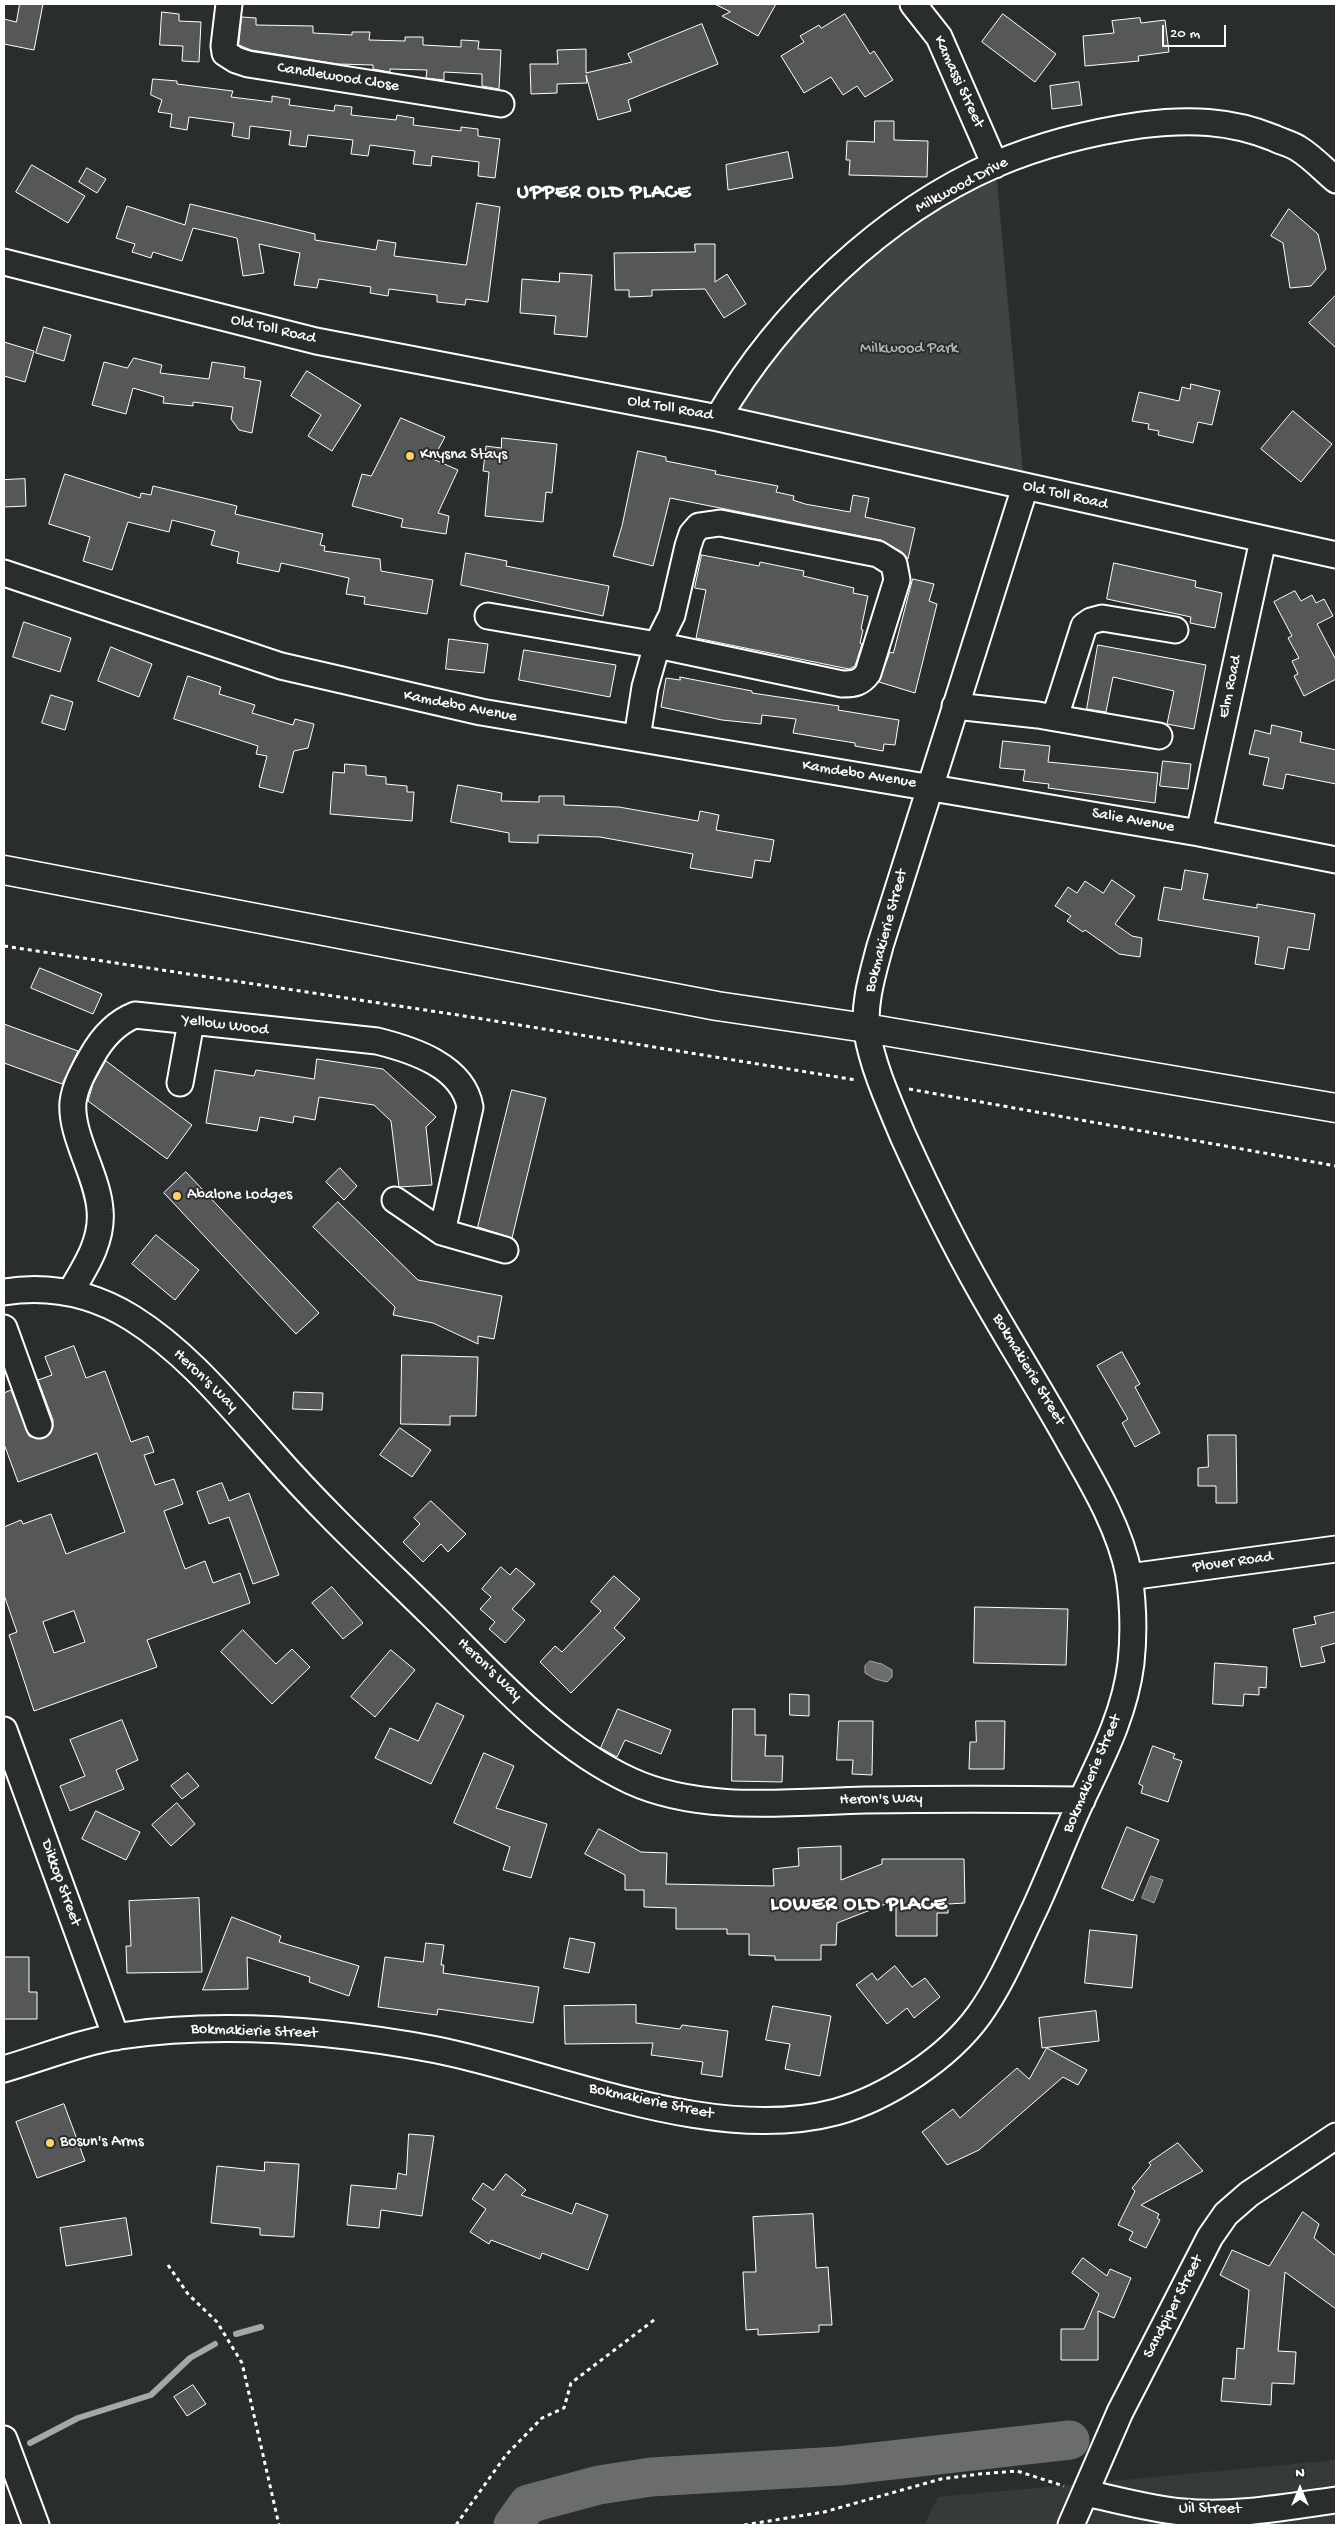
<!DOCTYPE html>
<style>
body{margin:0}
#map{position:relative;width:1340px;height:2529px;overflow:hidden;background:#2a2d2e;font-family:"Gochi Hand",sans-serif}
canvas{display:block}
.frame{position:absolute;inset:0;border:5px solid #fff;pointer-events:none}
.north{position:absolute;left:1275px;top:2464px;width:50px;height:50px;-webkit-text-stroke:4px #2a2d2e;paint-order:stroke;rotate:0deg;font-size:14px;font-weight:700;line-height:20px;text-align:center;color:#fff}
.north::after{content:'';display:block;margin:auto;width:18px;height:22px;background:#fff;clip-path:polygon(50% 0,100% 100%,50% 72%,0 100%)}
.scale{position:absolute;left:1162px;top:25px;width:64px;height:22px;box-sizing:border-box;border:2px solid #fff;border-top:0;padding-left:6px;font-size:15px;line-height:18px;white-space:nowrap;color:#fff;-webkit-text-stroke:4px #2a2d2e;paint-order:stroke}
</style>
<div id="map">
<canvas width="1340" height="2529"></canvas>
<div class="frame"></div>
<div class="north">N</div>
<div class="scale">20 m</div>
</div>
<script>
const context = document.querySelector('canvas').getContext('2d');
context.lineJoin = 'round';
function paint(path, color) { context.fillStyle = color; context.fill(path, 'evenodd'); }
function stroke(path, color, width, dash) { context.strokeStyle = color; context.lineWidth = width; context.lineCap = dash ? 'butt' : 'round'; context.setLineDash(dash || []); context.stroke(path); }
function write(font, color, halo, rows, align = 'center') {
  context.font = font + ' "Gochi Hand",sans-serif'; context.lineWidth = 4; context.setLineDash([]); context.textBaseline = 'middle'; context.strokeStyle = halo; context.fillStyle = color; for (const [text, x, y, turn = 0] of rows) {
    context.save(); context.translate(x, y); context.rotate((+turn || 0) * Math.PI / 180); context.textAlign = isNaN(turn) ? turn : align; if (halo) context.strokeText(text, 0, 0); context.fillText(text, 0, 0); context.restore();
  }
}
paint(new Path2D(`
 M1336,2460V2525H924L938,2497Z`), '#373a3b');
paint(new Path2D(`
 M996,169L1024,483L725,414L740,392L879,238Z`), '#414445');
const water = new Path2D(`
 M870,1661L882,1664L892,1670V1677L887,1682L875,1679L865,1673V1666Z
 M1151,1876L1163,1880L1154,1903L1142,1898Z`);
paint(water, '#6a6c6d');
stroke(water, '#a6a7a7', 1);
stroke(new Path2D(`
 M236,2334L261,2327
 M30,2443L78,2418L151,2395L190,2358L215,2344`), '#a6a7a7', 6);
stroke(new Path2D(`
 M513,2525L528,2504L599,2485L651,2477L839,2466L1070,2440`), '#6a6c6d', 39);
const building = new Path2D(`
 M20,4H43L34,50L4,44V19L16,22Z
 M715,4H776L758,36L722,16L730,12Z
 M162,12L179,14V21L201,22L199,62L182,61L183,46L160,45Z
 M845,14L870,54L874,51L893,80L865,97L857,86L843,95L831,77L804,93L781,56L804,42L800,36L819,25L821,28Z
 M1003,14L1056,54L1035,82L982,42Z
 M242,17L256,18V25L313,26V33L352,35V32H370L369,40L405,41V37H423V45L461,47V40L479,41L478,49L501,50L499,89L482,86V74L444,72V80L426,78L427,70L390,69V72L373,69V65L338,64L251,50L239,45Z
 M1140,18L1141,23L1165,20L1169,52L1138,56L1139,61L1085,66L1083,36L1114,33L1112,21Z
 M702,24L718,64L628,100L631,111L598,120L586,75L587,83L557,84V93L531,94L530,64H558L557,50L586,49V73L632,62L628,54Z
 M153,79L177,81V84L233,91L231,97L272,102V96L290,99L289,105L334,111L335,105L352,107L351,115L396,120L397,115L414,118L413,125L461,131V127L478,129V136L500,139L495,178L478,176L479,162L432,156L431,166L413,164L415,151L370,145L368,156L351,154L353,140L308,135L306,147L289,145L291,131L250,126L249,139L232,136L234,123L189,117L187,130L170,127L172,114L158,112L162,100L151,95Z
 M1079,82L1082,105L1052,109L1050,86Z
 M875,121H894V140L928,141L927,177L849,175L850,160H846L847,141L874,142Z
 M788,152L793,178L728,190L726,165Z
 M32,165L85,196L68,223L16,192Z
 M87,168L106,179L97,193L79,182Z
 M477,203L500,207L488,302L466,299L465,305L437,302V295L389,289L388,296L370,293L371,287L319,279L317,288L294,285L300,253L259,244L264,273L243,276L237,238L193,228L182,261L153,252L151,258L132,252L135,244L116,238L127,206L185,225L190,204L315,234V240L376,250L378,240L396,243L394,256L466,265Z
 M1289,209L1318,234L1326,269L1311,286L1290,288L1283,243L1271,236Z
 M695,244H715V282L727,274L746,304L724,318L705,289L652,290V296L629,297V290H615L614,253L695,252Z
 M560,273L592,275L587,337L554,334L556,316L520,313L522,279L559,282Z
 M1336,295V348L1309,323Z
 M44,327L71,335L64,361L36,353Z
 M4,342L34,351L25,382L4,376Z
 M134,358L162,365L160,373L209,379L212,362L245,367L244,378L261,381L252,433L239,430L231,419L233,407L193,402V406L163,403L164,397L133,388L126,414L92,405L104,362L127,368Z
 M307,371L361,405L332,451L308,436L321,415L291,396Z
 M1191,384L1220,391L1212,425L1198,422L1193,443L1158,435L1159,431L1148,429L1149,424L1132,421L1139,392L1179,401L1182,387L1190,389Z
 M1293,411L1332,444L1301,482L1261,449Z
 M401,418L445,437L433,459L458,470L438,513L449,516L446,534L401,527L403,519L352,506L362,474L371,476Z
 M502,438L557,444L552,493L546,492L543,522L485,516L489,472L483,471L486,446L501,448Z
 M638,451L666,457V461L716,471L715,474L778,486L776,492L794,496L793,500L805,504L850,512L853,495L869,498L865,517L915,528L908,559L902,552L881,540L670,498L653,566L613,556L622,526Z
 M65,474L140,498L141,493L151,495L153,486L237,506L235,514L323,534L320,545L325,546L324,551L380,559L381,571L433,580L427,614L364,604L365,597L346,594L349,578L281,563L279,572L237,563L239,552L211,545L215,531L172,520L169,532L128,522L112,570L83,561L90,537L49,524Z
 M25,479L26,506L4,507V480Z
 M466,553L507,561L506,566L609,586L603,616L461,585Z
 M702,555L759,566L760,562L804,571L803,576L854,588L853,593L868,596L861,629L863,630L860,643L862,644L855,666L849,669L696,638L706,590L695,588Z
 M1114,563L1196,581L1195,587L1222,593L1215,628L1190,623L1191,617L1107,599Z
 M913,579L934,584L929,601L937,604L915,693L879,682L890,652L893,653Z
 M1295,591L1301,601L1312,595L1316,603L1324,599L1333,616L1317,624L1336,660V679L1304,696L1294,676L1298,674L1292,661L1299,658L1288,638L1292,636L1274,602Z
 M24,622L71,638L60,672L13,657Z
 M449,639L488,644L484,673L446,669Z
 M1098,645L1206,665L1194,729L1167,724L1174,691L1113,677L1106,712L1087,709Z
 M111,647L152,664L139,697L98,681Z
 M524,650L616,665L610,697L519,680Z
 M188,676L221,687L219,694L255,705L252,713L293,725L295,719L314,724L308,748L294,751L283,793L259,787L267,756L256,754L258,746L174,719Z
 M680,677L752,691V693L839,706L838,710L899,720L895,745L884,744L883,751L855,746V743L793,733L796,719L762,715L761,724L722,720L661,707L666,678L680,680Z
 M51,695L73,702L65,730L42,723Z
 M1272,725L1302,732L1300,742L1336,750V784L1286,774L1283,789L1263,785L1269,758L1249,754L1255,730L1270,734Z
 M1003,741L1050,746L1048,762L1158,773L1155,803L1048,788L1049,784L1023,781L1025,770L1000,768Z
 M1163,761L1191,764L1188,789L1160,786Z
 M345,764L366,766V775L386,777V784L407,786V792H414L412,821L330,814L333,772L344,773Z
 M458,785L502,793L501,801L539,802V796H564V805L619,807L698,821L700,811L719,815L716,830L774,840L770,862L755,860L752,878L690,868L693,854L600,837L538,835V843L509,842V833L451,822Z
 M1185,870L1208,874L1203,899L1257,908V904L1315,914L1309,950L1288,947L1284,969L1255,964L1259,937L1158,920L1164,887L1181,890Z
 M1112,880L1135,896L1115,924L1132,936L1142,938L1140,957L1119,954L1085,930L1083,932L1067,921L1071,916L1055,906L1068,887L1077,893L1085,881L1103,893Z
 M40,968L102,994L93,1014L31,988Z
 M4,1024L78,1051L62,1084L4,1063Z
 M317,1059L383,1069L436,1117L426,1127L432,1185L399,1187L391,1121L374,1105L319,1097L315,1120L294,1116L293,1123L260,1117L257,1131L206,1123L215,1070L254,1076L256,1070L314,1079Z
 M106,1061L192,1125L167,1159L88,1101L93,1084Z
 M512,1090L546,1098L512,1238L478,1227Z
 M340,1168L357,1186L344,1200L326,1182Z
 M186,1172L319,1313L296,1334L164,1193Z
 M338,1202L418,1280L502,1296L494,1339L478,1336V1344L433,1323L393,1315L395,1307L313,1227Z
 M156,1235L199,1270L175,1300L132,1264Z
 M74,1346L86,1378L105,1371L131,1442L148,1436L154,1452L144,1455L155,1485L174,1479L183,1504L164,1511L185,1569L205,1561L213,1583L240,1573L250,1603L147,1640L157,1667L34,1711L9,1635L17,1632L4,1595V1527L21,1520L23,1524L51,1514L66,1554L125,1532L97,1453L18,1482L4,1444V1393L11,1390L29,1436L37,1439L44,1438L50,1434L53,1427V1420L38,1380L52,1375L45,1357ZM74,1611L85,1642L54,1653L43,1622Z
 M1122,1352L1140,1384L1135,1387L1160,1433L1135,1447L1122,1423L1128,1419L1097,1366Z
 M402,1355L478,1357L476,1416H450V1425L401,1424Z
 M294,1392L323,1393L322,1410L293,1409Z
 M400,1428L431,1450L412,1477L380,1455Z
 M1208,1435H1236L1237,1503H1216V1486H1198V1468L1208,1467Z
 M222,1483L229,1501L249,1493L279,1575L253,1584L229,1517L209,1524L197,1492Z
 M431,1501L466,1534L448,1552L441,1544L423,1562L403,1542L420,1524L414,1518Z
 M501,1567L510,1575L516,1568L535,1584L512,1609L525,1620L505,1643L489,1629L495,1622L480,1609L491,1597L482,1589Z
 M614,1576L640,1599L614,1628L625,1638L571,1693L540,1662L555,1646L562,1652L601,1611L591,1602Z
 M332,1587L363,1623L343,1639L312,1603Z
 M975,1607L1068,1609L1066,1665L974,1663Z
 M1336,1612V1643L1321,1647L1325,1662L1301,1667L1293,1629L1316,1624L1314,1617Z
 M243,1630L276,1664L292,1649L310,1667L272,1704L221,1652Z
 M391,1650L415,1670L375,1717L351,1697Z
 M1215,1663L1267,1667L1266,1688L1259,1687V1695L1244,1694L1243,1706L1213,1704Z
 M790,1694L809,1695V1716L790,1715Z
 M437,1703L464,1716L431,1784L375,1758L390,1728L418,1741Z
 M618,1709L671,1730L661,1754L625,1740L617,1757L601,1748Z
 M733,1709H755V1735H766L765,1756H783L782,1782L732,1781Z
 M122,1720L138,1760L116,1770L124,1789L70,1811L60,1786L85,1776L70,1740Z
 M839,1721H873L872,1775L852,1774L853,1760H837Z
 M976,1721H1005L1004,1769H969L970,1742H976Z
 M1153,1746L1175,1754L1173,1758L1182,1761L1168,1802L1141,1793L1143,1786L1139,1784Z
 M484,1753L514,1766L496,1808L547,1824L531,1878L503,1870L510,1847L454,1823Z
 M188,1773L199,1786L182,1799L171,1786Z
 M177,1803L195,1824L171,1846L152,1825Z
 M96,1811L140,1832L126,1860L82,1839Z
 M1127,1827L1159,1840L1133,1901L1102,1888Z
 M599,1829L641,1852L667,1853L666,1884L774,1886L773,1869L799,1866L798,1848L841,1846V1880L882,1864V1859H964L965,1903L948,1904V1913H937V1936H896V1900L837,1923L836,1945H821V1960H775V1956L749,1955V1934H727V1929H676V1908L644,1907V1890H625V1875L585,1854Z
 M199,1898L202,1972L127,1973L126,1946H131L129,1901Z
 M232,1917L281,1936L279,1942L359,1966L349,1996L309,1982L310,1977L247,1957L248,1989L203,1990Z
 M1090,1930L1137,1935L1132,1988L1085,1983Z
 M570,1938L595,1943L589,1973L564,1968Z
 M426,1943L444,1945L441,1965H444L443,1973L539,1987L533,2023L438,2009L437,2015L378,2007L385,1957L423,1962Z
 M4,1957H29V1992H37V2019H4Z
 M895,1966L912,1987L925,1978L940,1997L914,2018L907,2008L887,2024L856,1985L872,1973L877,1980Z
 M636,2005V2023L680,2029L682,2025L728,2031L722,2077L701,2074L703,2062L651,2055L653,2043L565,2044L564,2006Z
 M773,2006L831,2016L820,2076L785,2069L790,2044L766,2040Z
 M1096,2011L1099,2041L1042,2048L1039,2018Z
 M1047,2048L1087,2070L1078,2085L1063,2077L979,2150L947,2165L922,2132L953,2109L960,2118L1017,2068L1029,2079Z
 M64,2104L85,2161L37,2178L16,2122Z
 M409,2134L434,2136L422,2216L381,2210L379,2228L347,2225L351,2185L396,2189L398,2173L406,2175Z
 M1178,2143L1203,2171L1141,2205L1159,2214L1157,2218L1160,2220L1146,2248L1129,2240L1133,2232L1118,2225L1135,2191L1132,2188L1151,2165L1149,2163Z
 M265,2162L299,2164L294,2237L260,2235V2228L211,2223L217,2166L264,2171Z
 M506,2174L526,2190L521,2195L572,2214L576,2203L608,2215L588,2270L542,2253L540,2259L491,2240L489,2244L470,2232L486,2209L472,2199L483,2183L493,2190Z
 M1303,2212L1319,2224L1314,2238L1336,2256V2309L1285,2272L1278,2351L1296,2352L1294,2384L1272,2383L1271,2405L1221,2401L1223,2378L1235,2379L1237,2348L1244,2349L1249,2290L1220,2275L1232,2250L1269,2266Z
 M813,2214L816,2268L828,2267L832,2325H819V2332L758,2335V2329L746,2330L743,2272H756L753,2217Z
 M126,2218L132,2255L66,2266L60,2228Z
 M1083,2258L1107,2276L1110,2269L1131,2278L1114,2318L1098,2311V2360H1061V2329H1084L1099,2294L1072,2273Z
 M193,2385L206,2404L187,2416L174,2397Z`);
paint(building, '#555758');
stroke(building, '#fff', 1);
const minor = new Path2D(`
 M229,4L224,46L225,53L236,60L248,64L501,104
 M913,4L939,37L995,165
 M4,262L316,341L718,418L1336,555
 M718,418C779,313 883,213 996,164C1041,145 1092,132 1141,125C1188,119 1230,120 1274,138C1282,142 1292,144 1299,149C1312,157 1324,170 1336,180
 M4,573L281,666L481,712L1199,833L1336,860
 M488,616L657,645L842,684C854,684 861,683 868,673L897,580L894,564L878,554L720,523L699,526L692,534L688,546L672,615L657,645L645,687L637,738
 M955,706L1038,715L1159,736
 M1055,717L1084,626L1091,621L1102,618L1175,630
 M1199,833L1263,540
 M180,1083L191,1022
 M395,1200L442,1232L505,1250
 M71,1291C86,1266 103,1240 100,1210C98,1176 70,1135 73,1102C75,1086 84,1070 92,1056C102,1038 115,1023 135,1015L377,1041C413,1050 463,1066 470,1107L442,1232
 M4,1292C49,1285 93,1294 132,1318C188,1353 230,1406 274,1455C323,1511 378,1562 431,1614C491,1673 554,1746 631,1781C701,1813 790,1802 865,1800C937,1799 1009,1799 1082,1800
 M4,1328L39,1425
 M1129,1577L1336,1549
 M4,1730L116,2037
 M4,2069C42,2058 81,2042 120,2036C222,2021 336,2031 437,2050C560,2075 712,2145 836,2112C887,2098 948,2058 979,2015C1002,1983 1018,1943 1035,1908C1052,1871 1066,1833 1083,1797C1104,1753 1125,1712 1131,1663C1134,1635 1133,1602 1129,1575C1120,1529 1094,1485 1071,1445C1042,1393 1011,1344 982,1293C953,1242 927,1189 903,1136C889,1102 873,1068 867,1032C863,1004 873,973 880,946L1025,487
 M4,2439L36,2525
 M1086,2493C1118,2500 1150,2509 1183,2512C1233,2517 1287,2507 1336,2500
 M1071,2525L1120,2412L1210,2237L1226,2214L1249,2194L1336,2136`);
const highway = new Path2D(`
 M4,870L717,1006L866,1028L1336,1108`);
stroke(minor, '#fff', 29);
stroke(highway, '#fff', 31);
stroke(new Path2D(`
 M4,946L458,1015L856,1080
 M909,1089L1336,1166
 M168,2265L188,2294L217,2322L242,2363L279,2525
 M456,2525L506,2455L542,2418L564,2408L571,2383L654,2320
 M744,2525L824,2512L941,2479L979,2474L1017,2471L1064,2486`), '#fff', 3, [4, 4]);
stroke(minor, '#2a2d2e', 25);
stroke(highway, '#2a2d2e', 28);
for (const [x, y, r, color] of [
 [410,456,5,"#ffd166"],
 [177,1196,5,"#ffd166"],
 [50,2143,5,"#ffd166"]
]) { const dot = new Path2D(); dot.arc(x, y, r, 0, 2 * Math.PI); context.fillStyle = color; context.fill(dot); stroke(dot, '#2a2d2e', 2); }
write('16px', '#fff', '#2a2d2e', [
 ["Candlewood Close",338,78,9],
 ["Kamassi Street",958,82,65],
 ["Milkwood Drive",962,186,-28],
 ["Old Toll Road",273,330,13],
 ["Old Toll Road",670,409,10],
 ["Old Toll Road",1065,496,13],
 ["Elm Road",1231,687,-78],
 ["Kamdebo Avenue",460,707,11],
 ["Kamdebo Avenue",859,775,9],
 ["Salie Avenue",1133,821,10],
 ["Bokmakierie Street",887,931,-75],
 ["Yellow Wood",225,1026,7],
 ["Bokmakierie Street",1028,1370,59],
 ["Heron's Way",205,1381,44],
 ["Plover Road",1233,1563,-8],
 ["Heron's Way",489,1670,44],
 ["Bokmakierie Street",1093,1774,-67],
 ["Heron's Way",881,1800,-1],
 ["Dikkop Street",60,1883,70],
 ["Bokmakierie Street",254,2032,2],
 ["Bokmakierie Street",651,2102,12],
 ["Sandpiper Street",1174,2307,-63],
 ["Uil Street",1210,2510]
]);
write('16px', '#b3b4b5', '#2a2d2e', [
 ["Milkwood Park",909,350]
]);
write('16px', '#fff', '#2a2d2e', [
 ["Knysna Stays",420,456],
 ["Abalone Lodges",187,1196],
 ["Bosun's Arms",60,2143]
], 'left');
context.letterSpacing = '1px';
write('bold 21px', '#fff', '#2a2d2e', [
 ["UPPER OLD PLACE",604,194],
 ["LOWER OLD PLACE",859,1906]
]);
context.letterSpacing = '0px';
</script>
